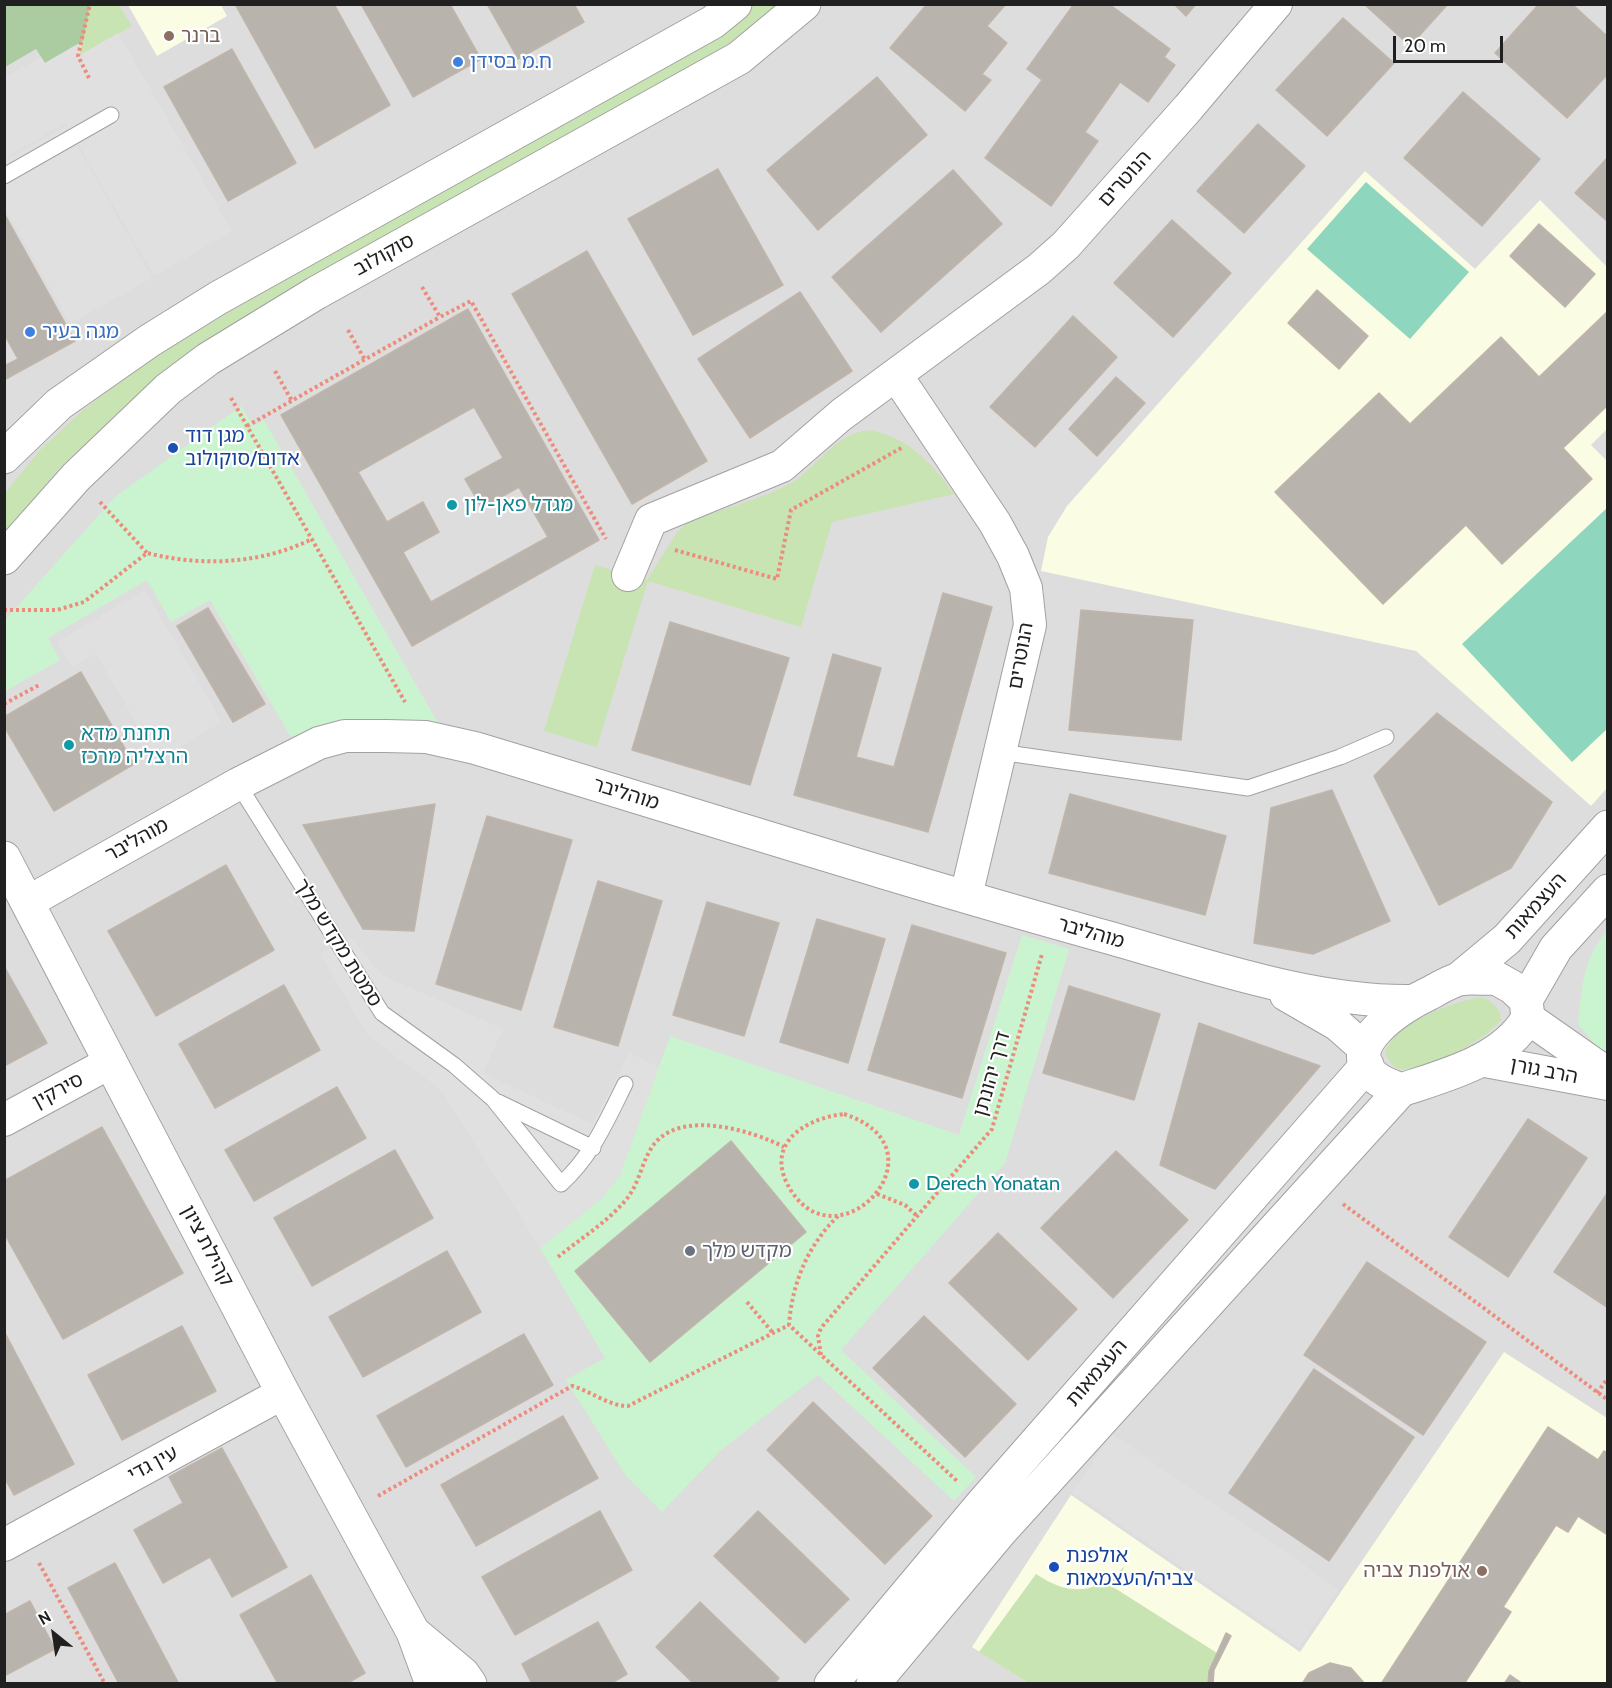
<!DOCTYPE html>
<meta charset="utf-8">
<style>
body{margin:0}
#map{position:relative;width:1612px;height:1688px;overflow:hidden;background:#f0ede8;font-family:Cabin,sans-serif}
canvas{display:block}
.frame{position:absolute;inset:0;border:6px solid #202020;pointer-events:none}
.north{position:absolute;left:24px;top:1604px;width:60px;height:60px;-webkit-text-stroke:4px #fff;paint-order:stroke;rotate:330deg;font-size:16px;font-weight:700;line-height:24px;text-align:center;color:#202020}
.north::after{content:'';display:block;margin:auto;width:21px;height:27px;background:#202020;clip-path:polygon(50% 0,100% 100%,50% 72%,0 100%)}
.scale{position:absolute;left:1393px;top:36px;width:110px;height:27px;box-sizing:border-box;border:3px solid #202020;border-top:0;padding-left:8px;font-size:18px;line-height:21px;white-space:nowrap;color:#202020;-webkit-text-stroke:4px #fff;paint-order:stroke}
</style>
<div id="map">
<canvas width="1612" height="1688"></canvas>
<div class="frame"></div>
<div class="north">N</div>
<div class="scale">20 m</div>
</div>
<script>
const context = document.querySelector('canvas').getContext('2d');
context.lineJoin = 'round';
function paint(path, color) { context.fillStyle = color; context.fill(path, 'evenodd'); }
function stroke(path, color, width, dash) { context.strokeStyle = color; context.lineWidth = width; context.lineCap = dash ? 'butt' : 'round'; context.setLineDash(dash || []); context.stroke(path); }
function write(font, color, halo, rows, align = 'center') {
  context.font = font + ' Cabin,"Noto Sans Hebrew",sans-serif'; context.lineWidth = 4.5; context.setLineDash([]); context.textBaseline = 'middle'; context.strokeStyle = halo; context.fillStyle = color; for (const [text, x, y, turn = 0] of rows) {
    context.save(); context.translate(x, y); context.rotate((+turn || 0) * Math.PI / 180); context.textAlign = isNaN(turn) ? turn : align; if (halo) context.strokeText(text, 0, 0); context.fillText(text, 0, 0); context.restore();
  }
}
paint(new Path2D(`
 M5,5H1607V1683H5Z`), '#dedddd');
paint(new Path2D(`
 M128,5H221L227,16L157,56Z
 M1365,171L1475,269L1540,200L1607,267V429L1591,445L1608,462V787L1591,806L1416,651L1041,571L1048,537L1067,506Z
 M1504,1352L1607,1418V1683H1028L972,1647L1071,1495L1300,1652Z`), '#fbfce4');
paint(new Path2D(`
 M90,5H119L132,26L78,56Z
 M754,5H780L713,55L161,377L60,467L5,535V493L40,450L83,410L146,362L234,309L705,43Z
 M871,430C910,439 932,463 954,494L832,522L801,627L648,581L597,747L544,731L595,565L647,580L678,531L690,521C719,510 773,496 797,479C823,460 838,432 871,430Z
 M1482,997C1493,1002 1500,1008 1501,1020C1485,1041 1425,1072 1399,1069L1393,1066L1385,1054C1390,1025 1456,1000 1482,997Z
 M1125,1566L1113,1587L1217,1653L1209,1671L1208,1683H1028L979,1652L1036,1574C1070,1597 1095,1594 1125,1566Z`), '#c9e4b3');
paint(new Path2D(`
 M4,5H90L83,41L45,63L36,49L5,67Z`), '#abcba1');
paint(new Path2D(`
 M241,406L253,426L264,420L442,730L344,723L291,737L210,600L171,622L147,580L48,638L60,660L5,691V620L115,497Z
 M1607,931V1051L1599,1049L1578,1024C1582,988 1583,958 1607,931Z
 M1022,935L1069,949L1005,1163L841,1350L976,1477L954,1501L818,1375L720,1451L662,1512L626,1476L566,1380L605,1358L540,1248L602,1198L620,1175L670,1036L959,1135ZM731,1141L806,1232L649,1361L575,1271Z`), '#caf4cf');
paint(new Path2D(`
 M1366,182L1469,272L1410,339L1307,249Z
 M1607,508V729L1572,762L1462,644Z`), '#8ed6bd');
paint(new Path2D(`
 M118,33L232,231L154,276L66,123L5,158L4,78L41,57L45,63L83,41L79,56Z
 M66,126L152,278L70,324L5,208L4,161Z
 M145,590L222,722L158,760L96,654L72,667L57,642Z
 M351,937L382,975L503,1029L483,1073L592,1124L629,1053L659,1067L620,1175L602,1198L540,1248L446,1098L436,1086L368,1036L320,954Z
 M1112,1434L1339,1589L1299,1647L1072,1492Z`), '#e0e0e0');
const building = new Path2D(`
 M235,4H334L390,105L315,148Z
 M361,4H450L481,59L413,97Z
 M487,4H574L584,22L518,59Z
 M927,4H1006L987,26L1007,43L982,74L991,80L965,111L890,48Z
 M1074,4H1109L1170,49L1164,57L1175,65L1148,102L1120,82L1085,132L1098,141L1051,206L985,158L1042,80L1027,69Z
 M1174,4H1196L1186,16Z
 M1364,4H1448L1410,46Z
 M1539,4H1572L1608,37V74L1567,118L1495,53Z
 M1343,18L1394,63L1327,136L1276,90Z
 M232,49L296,163L228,201L164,87Z
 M877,77L927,135L818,230L767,170Z
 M1463,92L1540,159L1482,226L1404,158Z
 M1258,124L1305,166L1244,233L1197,191Z
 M1608,157V222L1575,193Z
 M718,169L783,285L693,335L628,219Z
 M953,170L1002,224L881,332L832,277Z
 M4,213L75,341L4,380Z
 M1172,220L1231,273L1173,337L1114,283Z
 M1539,224L1595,274L1565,307L1510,256Z
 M587,251L707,461L632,504L512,294Z
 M1317,290L1368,336L1339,369L1288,323Z
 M800,292L852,371L750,438L698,359Z
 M468,309L599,540L412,646L281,415Z
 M1608,311V405L1563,448L1592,479L1502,564L1466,525L1383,604L1275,492L1379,393L1410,424L1501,337L1539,377Z
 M1073,316L1117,357L1035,447L990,407Z
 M4,334L18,359L4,366Z
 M1116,377L1145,403L1097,456L1069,429Z
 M474,407L503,458L465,479L482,508L519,487L548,537L431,602L403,552L439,532L423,502L387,522L358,472Z
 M943,593L992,607L928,832L794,795L833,654L881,668L856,757L894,767Z
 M208,608L265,704L233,722L177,626Z
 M1081,610L1193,620L1181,740L1069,730Z
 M670,622L789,658L750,785L632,750Z
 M81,672L134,764L54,811L4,726V717Z
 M1437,713L1552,802L1511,868L1439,905L1374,776Z
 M1332,790L1390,921L1313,954L1254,943L1271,808Z
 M1070,794L1226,836L1205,915L1049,873Z
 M435,804L414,931L363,929L303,825Z
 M487,816L572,840L521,1010L436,984Z
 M226,865L274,950L156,1016L108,931Z
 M598,881L662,901L618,1046L554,1027Z
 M707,902L779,923L744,1036L673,1015Z
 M817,919L885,939L848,1063L780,1042Z
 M912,925L1006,953L962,1098L868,1070Z
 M4,966L47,1043L4,1066Z
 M284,985L320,1050L215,1108L179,1044Z
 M1069,986L1160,1014L1134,1100L1043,1073Z
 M1199,1023L1320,1066L1215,1189L1160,1165Z
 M337,1087L366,1138L254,1201L225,1150Z
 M1528,1119L1587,1158L1508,1277L1449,1237Z
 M102,1127L183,1273L63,1339L4,1233V1181Z
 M731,1141L806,1232L650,1362L575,1271Z
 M395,1150L433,1218L312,1286L274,1218Z
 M1116,1151L1188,1220L1113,1298L1041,1228Z
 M1608,1192V1308L1554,1272Z
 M998,1233L1077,1309L1028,1360L949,1283Z
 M447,1251L481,1312L363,1377L329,1317Z
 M1367,1262L1486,1342L1423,1435L1304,1355Z
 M924,1316L1016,1404L965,1457L873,1368Z
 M182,1326L216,1391L122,1440L88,1375Z
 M4,1331L74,1464L14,1495L4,1477Z
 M524,1334L553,1385L406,1467L377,1416Z
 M1314,1369L1414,1437L1329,1561L1229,1493Z
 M813,1402L932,1516L885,1564L767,1450Z
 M563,1416L598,1478L476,1546L441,1485Z
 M1548,1427L1598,1460L1604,1451L1608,1453V1535L1578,1516L1568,1532L1556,1525L1503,1607L1511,1612L1464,1684H1381Z
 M222,1448L287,1567L232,1597L210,1557L163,1583L134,1530L183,1503L169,1477Z
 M600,1511L632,1570L515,1635L482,1577Z
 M758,1511L849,1599L805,1643L714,1556Z
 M115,1563L179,1684H119L68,1588Z
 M311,1575L365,1673L346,1684H278L240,1615Z
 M30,1601L55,1649L4,1676V1615Z
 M700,1602L779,1678L774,1684H694L656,1647Z
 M598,1622L627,1674L610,1684H532L522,1664Z
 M1226,1633L1231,1636L1214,1670L1213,1684H1208L1209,1671Z
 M1330,1663L1351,1668L1365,1684H1302L1309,1673Z
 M1510,1675L1523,1684H1504Z`);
paint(building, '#b9b3ad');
stroke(building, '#c0b5ab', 1.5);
const service = new Path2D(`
 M4,176L111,115
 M1000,752L1248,788L1340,757L1386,737
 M238,784L382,1013L454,1065L493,1099L561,1184C592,1156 607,1120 625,1084
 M498,1102L593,1148`);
const minor = new Path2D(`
 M896,375L995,523L1013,556L1026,588L1030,625L966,896
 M628,575L651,520L782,466L841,415L1039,269L1066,245L1188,108L1276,4
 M28,902L238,784L319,743L345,736H386L426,737L475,748C684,811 893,878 1103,936C1200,963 1312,1003 1413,1001
 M1286,995L1338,1025L1365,1049
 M1528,1018L1608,1074
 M1480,1060L1608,1084
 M4,1120L111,1062
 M4,1545L283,1393`);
const tertiary = new Path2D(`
 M4,457L59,404L149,341L218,298L713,22L735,4
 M4,558L76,477L168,389L208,359L316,293L739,58L804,4
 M4,858L283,1393L413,1632L432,1684
 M1496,978L1512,987L1526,1000L1528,1018C1503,1061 1446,1075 1401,1090C1394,1087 1385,1084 1379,1080C1332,1049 1404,1005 1430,993C1439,988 1449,982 1459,979C1470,977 1484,979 1496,978Z
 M1459,979L1507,939L1608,827
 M1526,1000L1556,948L1608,891
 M414,1633L463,1674L470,1684
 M831,1684L982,1504L1367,1065
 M873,1684L1000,1532L1401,1090`);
stroke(service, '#a1a1a1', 17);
stroke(minor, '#a1a1a1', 34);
stroke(tertiary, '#a1a1a1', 35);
stroke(new Path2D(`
 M89,78L78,56L90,4
 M422,287L440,317L471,301L606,539
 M348,330L365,360
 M275,371L292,401
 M231,398L405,702
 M247,426L440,317
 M100,502L147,553
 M675,550L777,579L791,510L903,447
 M4,610H57L84,602L147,553C202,567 261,564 312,539
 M4,704L39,685
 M844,1114C949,1148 841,1266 792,1192C762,1147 801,1119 844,1114Z
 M877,1194L905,1205L917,1216
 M1343,1204L1608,1400
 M838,1216C808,1245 792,1283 789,1325L957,1481
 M558,1257C580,1239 607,1222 625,1201C639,1185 641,1164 652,1147C678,1108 751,1130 784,1147
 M747,1302L773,1333
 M821,1355L818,1336L821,1328L992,1129L1042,954
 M1597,1393L1608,1378
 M378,1496L572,1386C591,1391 608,1406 628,1406L789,1325
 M39,1563L105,1684`), '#ec8c7c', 4, [3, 3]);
stroke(service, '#fff', 15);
stroke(minor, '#fff', 32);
stroke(tertiary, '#fff', 33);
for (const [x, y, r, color] of [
 [169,36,6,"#8d6e63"],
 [458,62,6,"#3f7fe0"],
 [30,332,6,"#3f7fe0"],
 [173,448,6,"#1a4fb4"],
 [452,505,6,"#0f9aa8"],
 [69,745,6,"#0f9aa8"],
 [914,1184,6,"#0f9aa8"],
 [690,1251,6,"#6b7280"],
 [1054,1567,6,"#1a4fb4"],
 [1482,1571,6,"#8d6e63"]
]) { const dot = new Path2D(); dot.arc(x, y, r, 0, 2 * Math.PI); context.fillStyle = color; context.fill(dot); stroke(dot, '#fff', 2); }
write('20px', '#785e54', '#fff', [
 ["ברנר",181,36],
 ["אולפנת צביה",1470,1571,"right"]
], 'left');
write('20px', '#366cbe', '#fff', [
 ["ח.מ בסידן",470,62],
 ["מגה בעיר",42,332]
], 'left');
write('20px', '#202020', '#fff', [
 ["הנוטרים",1125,179,-48],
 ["סוקולוב",384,255,-29],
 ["הנוטרים",1021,656,-80],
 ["מוהליבר",626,794,17],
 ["מוהליבר",137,840,-29],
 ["העצמאות",1536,906,-48],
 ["מוהליבר",1091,933,16],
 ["סמטת מקדש מלך",338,943,58],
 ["הרב גורן",1544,1071,11],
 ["דרך יהונתן",992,1074,-74],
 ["סירקין",58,1091,-28],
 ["קהילת ציון",207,1246,62],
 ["העצמאות",1097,1373,-49],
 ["עין גדי",153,1464,-28]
]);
write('20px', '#164399', '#fff', [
 ["מגן דוד",185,436],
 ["אדום/סוקולוב",185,459],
 ["אולפנת",1066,1556],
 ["צביה/העצמאות",1066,1579]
], 'left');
write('20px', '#0d838f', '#fff', [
 ["מגדל פאן-לון",464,505],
 ["תחנת מדא",81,734],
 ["הרצליה מרכז",81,757],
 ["Derech Yonatan",926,1184]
], 'left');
write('20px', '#5b616d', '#fff', [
 ["מקדש מלך",702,1251]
], 'left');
</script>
